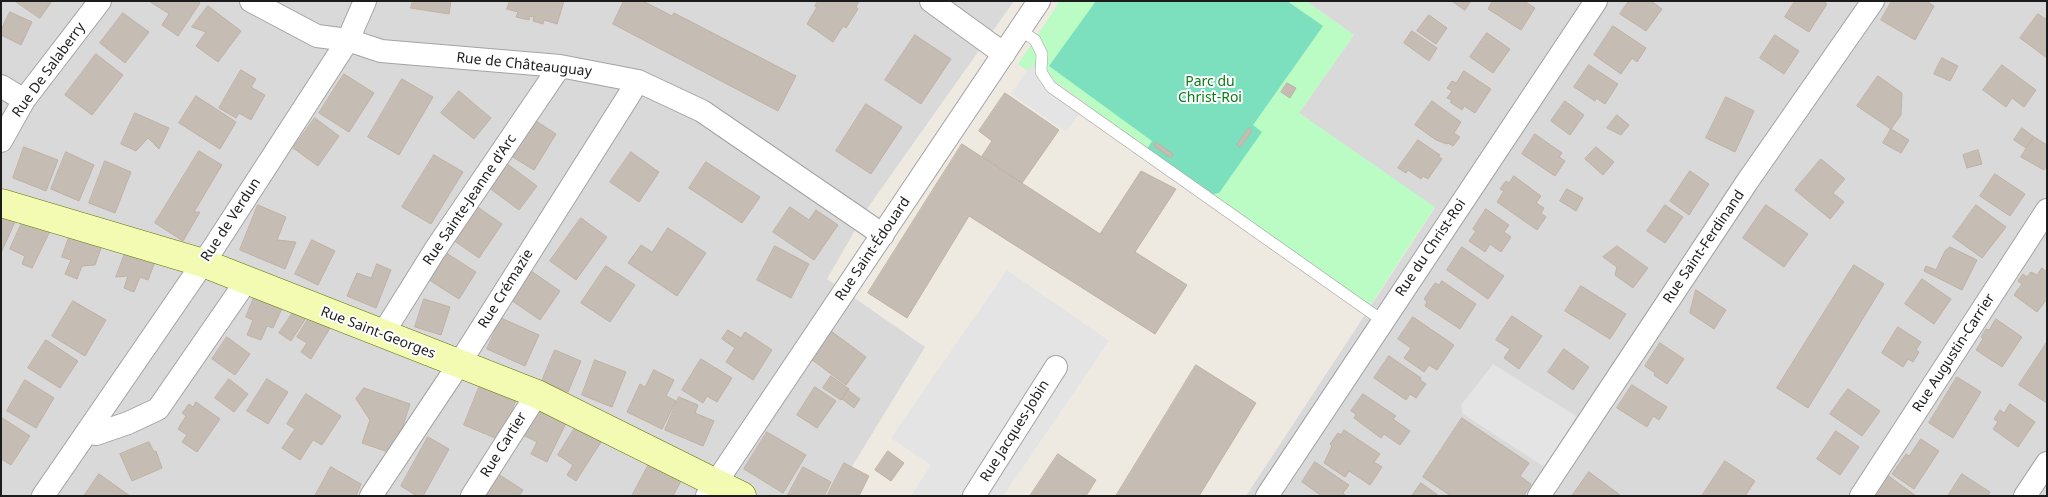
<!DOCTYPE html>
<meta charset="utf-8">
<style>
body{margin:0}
#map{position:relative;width:2048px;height:497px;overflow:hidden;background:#eeeae1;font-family:"Noto Sans",sans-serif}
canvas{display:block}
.frame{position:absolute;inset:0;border:2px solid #1c1c1c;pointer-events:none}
</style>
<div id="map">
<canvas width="2048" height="497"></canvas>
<div class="frame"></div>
</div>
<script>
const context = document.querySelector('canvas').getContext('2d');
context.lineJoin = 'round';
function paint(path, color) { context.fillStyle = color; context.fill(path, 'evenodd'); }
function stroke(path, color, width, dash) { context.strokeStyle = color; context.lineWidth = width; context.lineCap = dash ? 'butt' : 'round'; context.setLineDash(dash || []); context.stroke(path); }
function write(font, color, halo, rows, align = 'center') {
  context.font = font + ' "Noto Sans",sans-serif'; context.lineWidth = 4; context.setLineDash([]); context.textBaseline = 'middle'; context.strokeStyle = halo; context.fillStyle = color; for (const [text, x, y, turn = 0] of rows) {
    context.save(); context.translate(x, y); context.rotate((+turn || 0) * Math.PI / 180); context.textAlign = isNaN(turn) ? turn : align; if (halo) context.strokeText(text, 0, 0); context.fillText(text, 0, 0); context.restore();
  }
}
paint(new Path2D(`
 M1,1H1014L869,206L827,279L925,347L834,496H1Z
 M1306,1H2047V496H1246L1435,208L1299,113L1354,35Z`), '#dad9d9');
paint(new Path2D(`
 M1060,1H1306L1354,35L1299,113L1435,207L1367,310L1018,64Z`), '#bbfbc4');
paint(new Path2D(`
 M1096,1H1287L1323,26L1253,125L1262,132L1219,193L1207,195L1146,151L1152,141L1049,66Z`), '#7ce0bf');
paint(new Path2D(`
 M1031,65L1086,103L1066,132L1011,94Z
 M1007,270L1109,341L1003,496H911L931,465L891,438Z
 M1493,364L1576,416L1546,468L1463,414L1461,405Z`), '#e4e4e4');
const building = new Path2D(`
 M15,1H52L40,18Z
 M149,1H197L200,3L178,36L162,25L169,14Z
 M413,1H451L449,14L411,8Z
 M510,1H564L557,24L544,20L543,24L533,21L534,17L530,16L529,20L516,17L518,12L507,9Z
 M624,1H643L672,16L674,13L796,76L778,111L613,24Z
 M818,1H859L856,7L858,9L846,28L843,26L833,42L807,24L817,7L815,6Z
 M1452,1H1471L1465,10Z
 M1491,1H1524L1535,8L1521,30L1488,9L1492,2Z
 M1629,1H1651L1662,9L1646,31L1620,14Z
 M1795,1H1823L1827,4L1809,32L1785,17Z
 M1892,1H1926L1934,6L1915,40L1881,20Z
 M208,6L241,31L218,62L196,46L206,32L192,27Z
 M10,12L32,22L21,45L1,35V30Z
 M123,13L149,32L125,63L100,43Z
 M2038,14L2047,20V58L2020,38Z
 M1429,15L1447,28L1436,44L1417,31Z
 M1613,26L1646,48L1637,62L1632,58L1621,74L1594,55Z
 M1412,31L1437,48L1429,61L1404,43Z
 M1487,33L1510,49L1493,73L1470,57Z
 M915,35L951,59L921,104L885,80Z
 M1775,35L1799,51L1784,74L1760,58Z
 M96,54L123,75L92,115L65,95Z
 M1942,58L1958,66L1950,81L1934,74Z
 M1589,65L1618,84L1605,104L1596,98L1595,101L1574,87Z
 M2002,65L2036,90L2024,107L2012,98L2006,107L1983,90Z
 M241,70L256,79L251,87L265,95L251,120L239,113L236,118L219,108Z
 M1464,71L1491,89L1475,113L1464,106L1462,110L1450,102L1452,100L1447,98L1452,91L1447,88L1452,81L1456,83Z
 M344,74L374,93L349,132L319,113Z
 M1878,76L1902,93L1901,115L1891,129L1857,106Z
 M402,79L433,97L399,155L368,137Z
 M1287,83L1296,88L1290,98L1281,92Z
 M459,91L491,118L474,139L441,113Z
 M1005,93L1059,130L1022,183L982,156L992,141L979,131Z
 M196,96L236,122L220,149L179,123Z
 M1726,97L1754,111L1735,152L1706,138Z
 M1432,101L1461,122L1454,133L1460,137L1453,146L1448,143L1447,144L1436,140L1415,125Z
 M1565,101L1584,115L1570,135L1551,121Z
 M866,104L902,127L871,174L836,151Z
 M135,113L169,128L159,149L148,138L136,151L121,144Z
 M1617,115L1629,125L1621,135L1607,128Z
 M315,118L339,136L318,166L293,148Z
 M533,119L556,134L534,170L511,156Z
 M1249,128L1252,131L1240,147L1237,145Z
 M2022,128L2034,137L2026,148L2014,140Z
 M1891,129L1909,140L1901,153L1883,143Z
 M1535,134L1562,153L1559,157L1565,161L1555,176L1522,154Z
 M2034,137L2047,145V166L2044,170L2021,157Z
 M1418,140L1440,155L1438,156L1442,159L1428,179L1423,176L1421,179L1408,170L1406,173L1398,168Z
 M1156,142L1173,154L1171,158L1154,146Z
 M962,144L1100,234L1141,171L1176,189L1135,252L1187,285L1155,334L969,216L907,318L868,293Z
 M24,147L58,160L46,191L13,178Z
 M1596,147L1614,162L1603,175L1585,159Z
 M1978,150L1982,164L1967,168L1963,155Z
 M199,151L222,165L194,212H200L183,241L155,223Z
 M66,152L94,165L79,201L51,189Z
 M631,152L659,172L639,202L610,182Z
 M434,155L463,172L431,224L402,207Z
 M1821,159L1845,179L1833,193L1844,202L1830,219L1795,190Z
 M105,161L131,172L115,213L89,203Z
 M706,162L760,197L742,223L689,188Z
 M506,163L537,186L519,210L488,187Z
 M1690,171L1709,184L1689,215L1670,201Z
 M1995,174L2025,194L2010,216L1980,196Z
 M1514,176L1541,196L1536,203L1544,208L1541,213L1546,217L1537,230L1497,202L1504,191L1500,189L1506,181L1509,183Z
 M1567,189L1583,198L1576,211L1560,201Z
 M469,201L502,224L479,258L446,235Z
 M1,204L19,213L1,253Z
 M258,205L286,217L277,240L296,242L285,269L240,250Z
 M1665,205L1683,217L1665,243L1647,231Z
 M1766,205L1808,234L1784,267L1743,238Z
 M1976,205L2006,227L1982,258L1953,237Z
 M790,207L809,220L816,210L838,225L814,260L773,232Z
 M1486,209L1509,225L1504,232L1511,237L1501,252L1490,244L1485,252L1469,241L1476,231L1473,229Z
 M26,214L52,227L32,268L22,264L25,256L10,249Z
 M581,218L607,237L576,280L550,261Z
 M668,228L706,253L677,296L628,263L641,245L652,252Z
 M72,229L104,240L95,265L82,266L77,279L65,274L71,260L62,257Z
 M312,240L335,251L318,285L295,274Z
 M775,246L809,264L791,298L757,280Z
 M1617,246L1648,268L1633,288L1615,275L1617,267L1603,257Z
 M1462,247L1504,276L1488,299L1447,270Z
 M1950,247L1977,260L1962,290L1924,271L1926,266L1936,270L1945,251Z
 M126,251L155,262L148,280L140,277L134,292L124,288L128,276L116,277Z
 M443,251L476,272L459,299L426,278Z
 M377,264L391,270L376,308L347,296L357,273L371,278Z
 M1854,265L1884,284L1808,408L1777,388Z
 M606,266L635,285L610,322L581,303Z
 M2042,268L2047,272V299L2037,312L2014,295L2022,284L2018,281L2023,274L2027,277L2031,272L2037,275Z
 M531,271L560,291L540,320L511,300Z
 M1922,279L1951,299L1934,324L1905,304Z
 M1442,281L1476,304L1460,329L1425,306L1427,302L1424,299L1435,283L1439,285Z
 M1581,286L1626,314L1610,339L1565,311Z
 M1696,290L1726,310L1714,329L1690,313Z
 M255,295L283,306L273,328L267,326L261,340L247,335L253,320L246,317Z
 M424,299L450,307L441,335L415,327Z
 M73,301L106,320L85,356L52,336Z
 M294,311L306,318L291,341L279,333Z
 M310,316L330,328L311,359L301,352L307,343L297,337Z
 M1512,316L1542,336L1519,369L1504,358L1510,349L1496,340Z
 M1413,317L1454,345L1437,370L1429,365L1424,372L1404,358L1411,348L1398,339Z
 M501,318L539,335L525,366L487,349Z
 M1996,319L2022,337L2002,367L1976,350L1983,339L1981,337L1986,329L1989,330Z
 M1898,327L1921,342L1916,350L1919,352L1913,362L1908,359L1903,367L1882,353Z
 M728,330L741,338L745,332L772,350L753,380L726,362L735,348L722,339Z
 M831,331L866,357L846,385L811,359Z
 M227,337L250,354L235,375L212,359Z
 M46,340L78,361L60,388L28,368Z
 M2047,342V403L2019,385Z
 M1660,343L1684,359L1667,384L1654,375L1655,373L1645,366Z
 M1564,349L1589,367L1573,390L1548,372Z
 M555,350L581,361L568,392L542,381Z
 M1389,356L1421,378L1420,380L1426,384L1416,398L1410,394L1406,400L1374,378Z
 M701,359L732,378L717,402L707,396L703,403L682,390Z
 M595,360L626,372L612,407L582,395Z
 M1196,365L1256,403L1199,496H1116Z
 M654,370L674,380L666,396L676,401L662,429L627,412L640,384L645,387Z
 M831,376L849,389L841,400L823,388Z
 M1957,377L1981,392L1953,438L1929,423Z
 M229,379L248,394L234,412L215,398Z
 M267,379L288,392L268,424L247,411Z
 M25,380L54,398L36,428L7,411Z
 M480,385L516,400L500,440L464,425Z
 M1632,385L1667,407L1659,420L1653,416L1647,427L1617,408Z
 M815,387L836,401L817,428L797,415Z
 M364,388L410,404L394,454L362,443L370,420L356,399Z
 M1848,389L1880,411L1862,436L1830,414Z
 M848,390L860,399L854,408L842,399Z
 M306,394L341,416L322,445L313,440L300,460L282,448L295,429L287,424Z
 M1363,394L1396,416L1393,419L1410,431L1400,445L1384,434L1381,438L1354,418L1356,414L1351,411Z
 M679,397L698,405L695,413L714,421L703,446L665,430Z
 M196,402L220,419L197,452L182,442L187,435L178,429L186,416L182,413L189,404L193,407Z
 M2010,404L2035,422L2018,447L1993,429L1998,422L1994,419L2000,410L2004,413Z
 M538,405L568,419L547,462L531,454L537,442L523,435Z
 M1,417L30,436L11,465L1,459Z
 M1462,418L1529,463L1520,476L1531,484L1524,496H1451L1423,477Z
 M576,426L601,442L576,481L567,475L573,465L558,455Z
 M1344,430L1380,454L1374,462L1382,467L1370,485L1349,471L1345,477L1324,463L1332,446L1330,444L1338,433L1341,435Z
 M1836,431L1859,447L1840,475L1817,459Z
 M767,432L806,455L783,493L744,469Z
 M428,437L449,449L423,496H417L401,486Z
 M1921,439L1939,451L1914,489L1892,474L1906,454L1909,456Z
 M149,442L154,452L156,451L162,468L132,481L120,454Z
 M888,451L904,463L891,481L875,470Z
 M1058,454L1096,480L1086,496H1030Z
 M1725,461L1755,481L1745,496H1702Z
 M650,462L682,479L673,496H632Z
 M1315,462L1349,485L1343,493L1346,496H1322L1302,482Z
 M844,463L869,476L859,496H827Z
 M331,467L361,484L356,496H315Z
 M803,467L831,482L824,496L788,495Z
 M1589,472L1620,495V496H1572Z
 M99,474L130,496H84Z
 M498,474L523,490L519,496H485Z
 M1886,474L1916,496H1869Z
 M1962,474L1990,492L1988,496H1948Z
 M1421,483L1439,496H1412Z`);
paint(building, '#c5bdb4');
stroke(building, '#c0b1a3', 1);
const lane = new Path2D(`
 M1020,30L1035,40L1042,54L1041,72L1051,87L1383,321`);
const street = new Path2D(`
 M251,1L317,36L348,40L381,51L560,66L638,81L702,111L883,235
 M931,1L1004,54
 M1,86L24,100
 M1,141L24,100L100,1
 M382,335L435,250L560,66
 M87,432L96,434L128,423L158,409L247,280
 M43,496L214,247L348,40L365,1
 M371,496L459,364L638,81
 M472,496L537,394
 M707,496L1039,1
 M974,496L1056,367
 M1267,496L1596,1
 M1539,496L1747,182L1873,1
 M1861,496L2047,210
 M2025,496L2047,463`);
const secondary = new Path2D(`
 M1,203L203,263L537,394L742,496`);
stroke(lane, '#a3a3a3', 12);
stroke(street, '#a3a3a3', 24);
stroke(secondary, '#617401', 29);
stroke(lane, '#fff', 11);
stroke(street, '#fff', 22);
stroke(secondary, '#f3fbb2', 28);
write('14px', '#1c1c1c', '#fff', [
 ["Rue de Châteauguay",524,65,6],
 ["Rue De Salaberry",49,70,-54],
 ["Rue Sainte-Jeanne d'Arc",470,200,-56],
 ["Rue de Verdun",231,220,-57],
 ["Rue Saint-Ferdinand",1704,247,-56],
 ["Rue du Christ-Roi",1431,248,-56],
 ["Rue Saint-Édouard",873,249,-56],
 ["Rue Crémazie",506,289,-58],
 ["Rue Saint-Georges",378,333,21],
 ["Rue Augustin-Carrier",1954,353,-57],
 ["Rue Jacques-Jobin",1015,431,-58],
 ["Rue Cartier",504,445,-58]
]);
write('14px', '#087c18', '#fff', [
 ["Parc du",1210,82],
 ["Christ-Roi",1210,98]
]);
</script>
